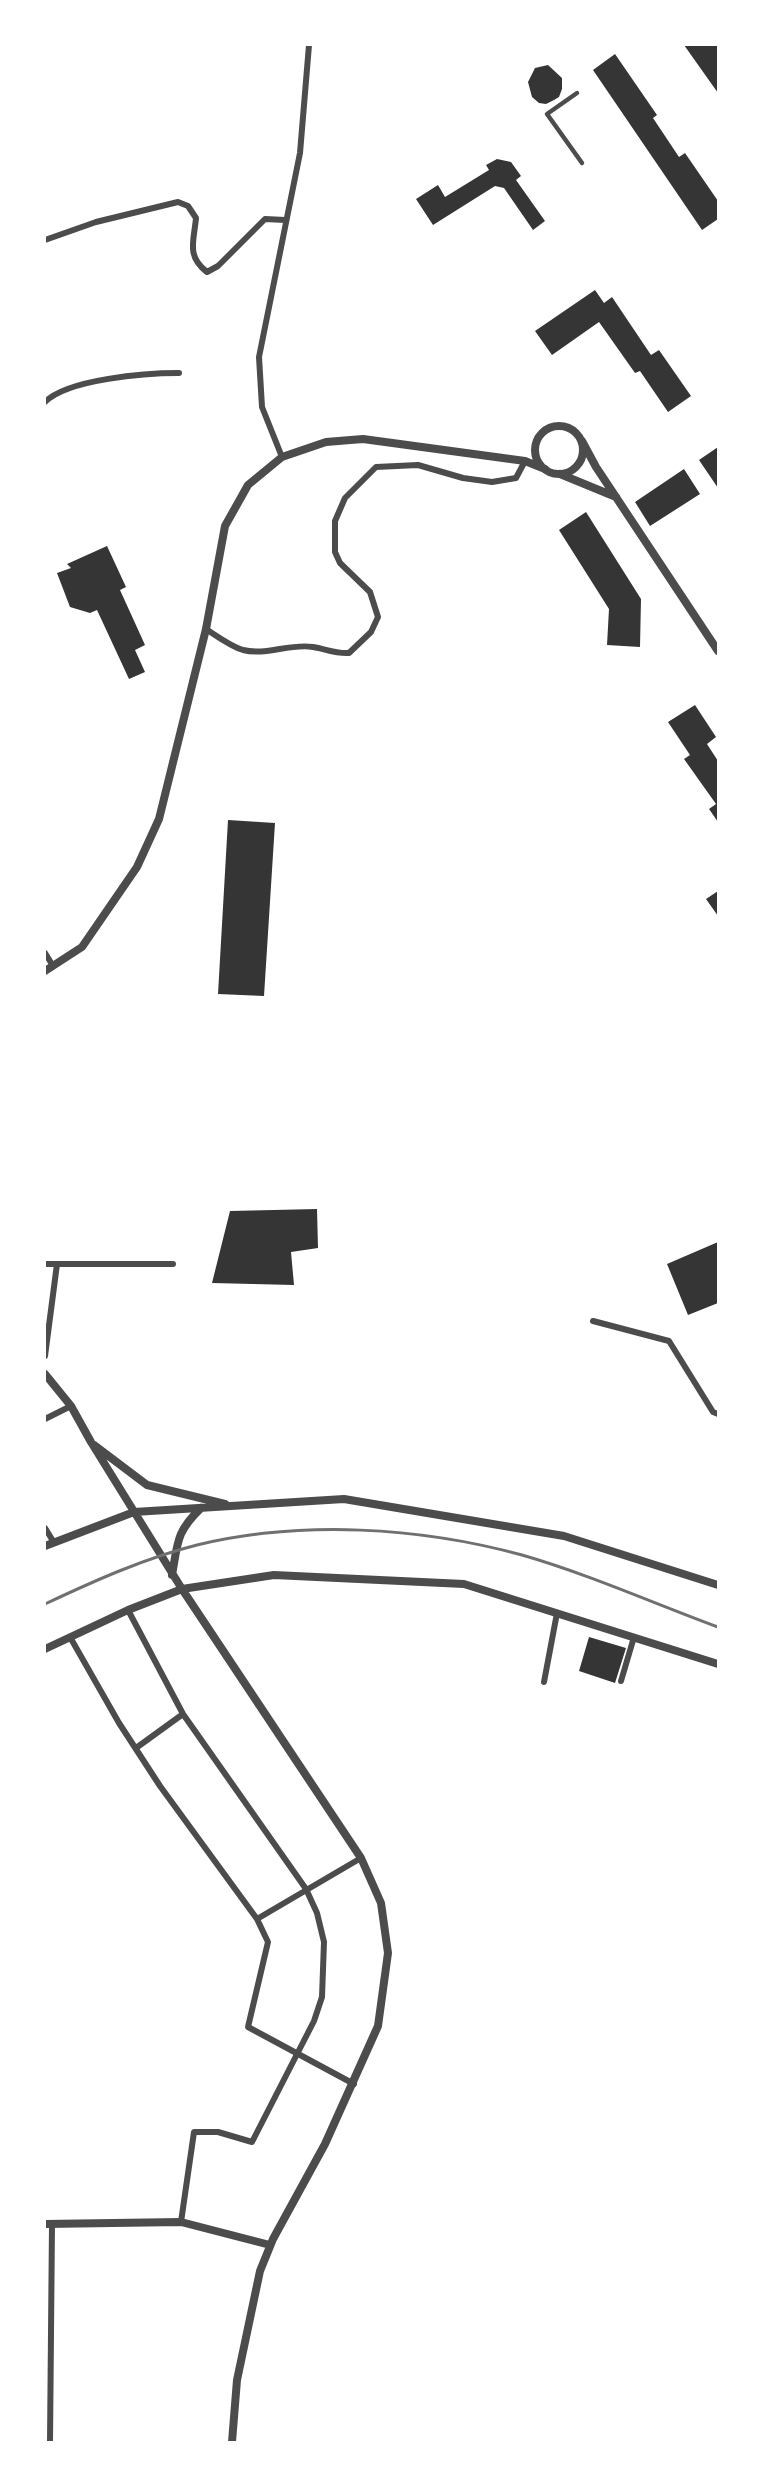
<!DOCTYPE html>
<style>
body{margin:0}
#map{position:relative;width:763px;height:2487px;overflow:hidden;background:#fff;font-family:"Open Sans",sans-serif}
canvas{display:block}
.frame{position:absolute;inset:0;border:46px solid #fff;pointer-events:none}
</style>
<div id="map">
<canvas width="763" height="2487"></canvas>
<div class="frame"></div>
</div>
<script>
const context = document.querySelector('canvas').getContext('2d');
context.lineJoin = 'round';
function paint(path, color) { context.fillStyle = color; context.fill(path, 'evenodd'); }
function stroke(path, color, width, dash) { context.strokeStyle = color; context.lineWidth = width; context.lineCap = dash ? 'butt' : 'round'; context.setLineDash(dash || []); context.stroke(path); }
paint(new Path2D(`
 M684,45H718V93Z
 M615,54L657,115L653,118L679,157L685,153L718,201V219L702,230L593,70Z
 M548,65L562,78V89L559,97L554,100L546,104L539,103L532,97L528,82L535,68Z
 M497,159L511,162L521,176L516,180L545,221L533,230L504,188L495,186L433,225L416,199L438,185L445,197L489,170L486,165Z
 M595,290L604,303L612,297L651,355L659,350L691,396L668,412L640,371L635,373L599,322L552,355L535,331Z
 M718,447V488L699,460Z
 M684,469L700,494L650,526L635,502Z
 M586,512L641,599L640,647L607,645L609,609L559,530Z
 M107,546L126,587L120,590L145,645L135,650L145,672L129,679L97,610L90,613L70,607L57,573L71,568L67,564Z
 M695,705L716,737L707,744L718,761V822L709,809L716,804L684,759L690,755L668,722Z
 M228,820L275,823L264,996L218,994Z
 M718,891V916L706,899Z
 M317,1209L318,1248L291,1252L294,1285L212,1283L230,1211Z
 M718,1242V1303L688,1315L667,1264Z
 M589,1637L626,1648L615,1683L579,1671Z`), '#353535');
stroke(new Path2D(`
 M577,93L547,114L582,163`), '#4c4c4c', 4.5);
stroke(new Path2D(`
 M45,240L96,222L178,202L188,206L196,218C194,241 186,256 207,272L218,266L265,219L285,220
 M45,402C68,379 146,373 179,373
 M282,457L262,407L259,357L300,153L309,45
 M206,629C217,636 230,646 243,650C265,656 290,643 313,647C326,649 335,654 349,653L371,632L378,617L370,592L340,563L335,552V521L345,498L376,467L418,465L463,478L492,482L516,478L525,461
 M45,953L53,966
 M45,1264H173
 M593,1321L669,1341L713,1412L718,1414
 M45,1356L57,1264
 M45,1419L71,1406
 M45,1528L53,1541
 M128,1610L183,1714L306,1889L317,1913L324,1942L322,1997L314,2021L252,2142L218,2132H194L181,2222
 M70,1637L119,1723L160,1786L257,1919
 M621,1681L634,1637
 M544,1682L557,1613
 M136,1748L183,1714
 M354,2084L248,2027L268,1942L257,1919L361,1858
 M50,2442L52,2224`), '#4c4c4c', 6);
stroke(new Path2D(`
 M535 450a24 24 0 1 1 48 0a24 24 0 1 1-48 0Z
 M582,441L596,467L718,651
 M560,474L616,497
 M45,971L82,947L137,867L159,819L206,629L225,526L248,485L282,457L326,442L363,439L525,461L545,469
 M45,1374L71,1406L91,1442L182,1589L361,1858L381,1903L388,1953L378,2026L325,2144L273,2239L260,2271L237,2380L232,2442
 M94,1445L147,1485L225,1504
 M45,1546L134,1512L344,1499L564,1536L718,1585
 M172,1575C178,1542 176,1532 201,1508
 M45,1649L128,1610L182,1589L274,1575L464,1584L718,1664
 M45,2224L181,2222L270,2245`), '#4c4c4c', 8);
stroke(new Path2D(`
 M45,1604C94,1581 145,1558 197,1545C302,1520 419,1527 522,1555C588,1574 653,1603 718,1627`), '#707070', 3);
</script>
